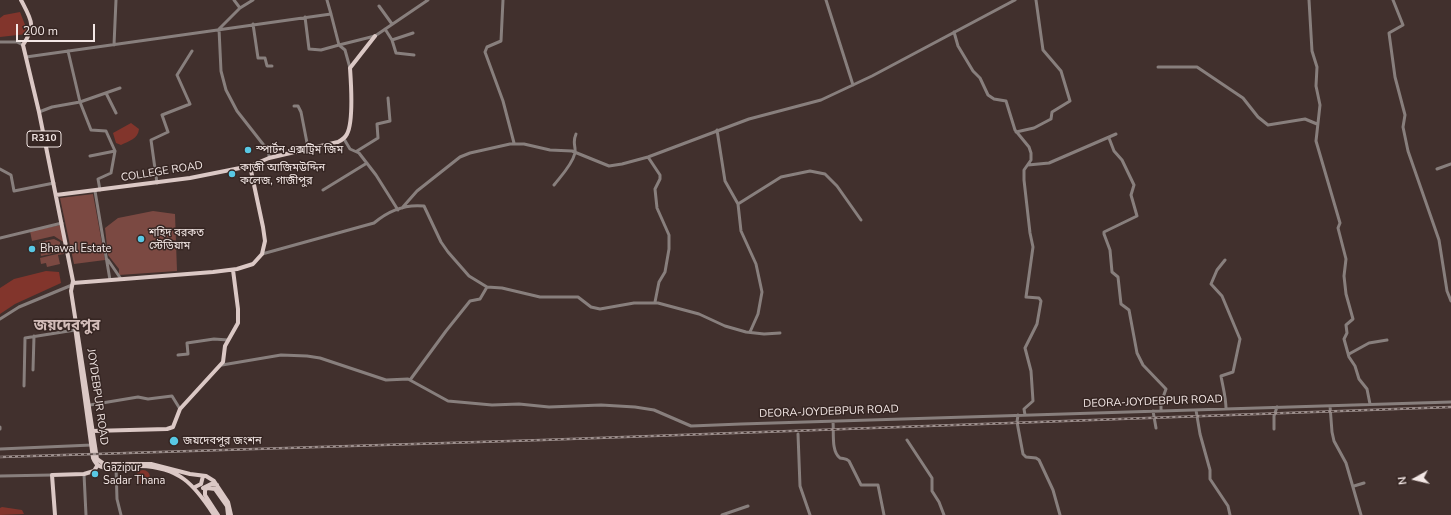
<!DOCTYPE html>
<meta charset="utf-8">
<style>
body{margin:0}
#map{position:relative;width:1451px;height:515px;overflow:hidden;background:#41302d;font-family:"Nunito Sans",sans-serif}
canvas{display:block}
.north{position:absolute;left:1395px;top:459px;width:40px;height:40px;-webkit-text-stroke:3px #362623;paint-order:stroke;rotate:262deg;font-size:11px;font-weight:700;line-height:16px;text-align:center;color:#f3e7e5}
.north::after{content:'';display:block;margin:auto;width:14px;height:18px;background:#f3e7e5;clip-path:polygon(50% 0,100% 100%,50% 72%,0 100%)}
.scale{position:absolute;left:16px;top:24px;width:79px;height:18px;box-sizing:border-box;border:2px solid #f3e7e5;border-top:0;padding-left:5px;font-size:12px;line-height:14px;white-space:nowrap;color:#f3e7e5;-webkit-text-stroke:3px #362623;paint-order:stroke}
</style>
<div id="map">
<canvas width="1451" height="515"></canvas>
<div class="north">N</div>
<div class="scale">200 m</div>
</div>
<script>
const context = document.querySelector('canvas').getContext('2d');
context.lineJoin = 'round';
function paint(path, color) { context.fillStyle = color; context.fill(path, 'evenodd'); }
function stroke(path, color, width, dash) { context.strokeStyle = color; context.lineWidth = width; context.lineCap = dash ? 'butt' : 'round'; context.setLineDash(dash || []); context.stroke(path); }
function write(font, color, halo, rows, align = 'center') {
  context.font = font + ' "Nunito Sans","Noto Sans Bengali",sans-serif'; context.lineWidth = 3; context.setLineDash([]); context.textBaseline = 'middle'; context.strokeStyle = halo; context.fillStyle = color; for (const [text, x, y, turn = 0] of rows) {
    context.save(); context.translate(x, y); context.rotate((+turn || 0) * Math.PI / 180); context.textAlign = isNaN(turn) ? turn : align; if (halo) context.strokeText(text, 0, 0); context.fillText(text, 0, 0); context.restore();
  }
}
paint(new Path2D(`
 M93,194L105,260L74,264L60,198Z
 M153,211L175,214L177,271L119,275V269L108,255L105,228L118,218Z
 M61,225L65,243L54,236L32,241L30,231Z
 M54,239L60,242C61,255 50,254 41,256L39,242Z
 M65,245L66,250H63L64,254L58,255L60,264L47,267L46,263L41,264L40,258L57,254Z`), '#7b4942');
paint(new Path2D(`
 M20,12L27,30V34L0,37V18L4,15Z
 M131,123L139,129C138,139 129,141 121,145L116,143L113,133Z
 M46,271L59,272L61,283L15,304L0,314V288L14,279Z
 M136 477a7 7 0 1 1 14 0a7 7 0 1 1-14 0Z
 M2,507L22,510L24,514L0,515V508Z`), '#82352c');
stroke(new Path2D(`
 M234,0L240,8
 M253,0L240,8L219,29L221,71L226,90L237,111L266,148L269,155V158
 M327,0L331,14
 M503,0L501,41L487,47L485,52L503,101L514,143
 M826,0L853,85
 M1309,0L1312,51L1317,67L1316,86L1320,105L1316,141L1340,223L1338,228L1346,259L1344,276L1346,294L1353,319L1346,325L1347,333L1344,339L1349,357L1355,366L1359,379L1367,389L1370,404
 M1393,0L1403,25L1389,33L1395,77L1405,115L1403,127L1408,151L1439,240L1447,291L1451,301
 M379,6L392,24
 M305,17L309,49L321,50L339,45L345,50L350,68
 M253,24L258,58H265L267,66H272
 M385,29L392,40L396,53L414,55
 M954,32L958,46L973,71L980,78L988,95L994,99L1006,101L1015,130L1029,147L1031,153V160L1024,170V180L1030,233L1033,247L1026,297L1039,298L1041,301L1037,324L1025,348L1031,371L1033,401L1024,409L1025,415
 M392,40L413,33
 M0,42H17L23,45
 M114,45L116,0
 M68,51L80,102L91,130L106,131L115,151L90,156
 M26,57L331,14L339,45L375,36L428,0
 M1158,67H1197L1243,98L1258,117L1268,125L1305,119L1317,124
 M106,93L116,113
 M294,106H298L301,112L308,148
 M39,112L52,107L80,102L120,88
 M717,130L725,181L738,204L741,231L756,264L762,292L758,314L750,332
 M1016,132L1034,128L1051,119L1052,112L1070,101L1061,71L1043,50L1036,0
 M1109,138L1114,151L1122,160L1134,185L1131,195L1137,216L1104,232V234L1110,250L1112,272L1118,277L1121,304L1129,310L1137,353L1143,365L1166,389L1161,403V411
 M344,139L350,149L359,153L376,175L398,210
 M357,151L378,138L377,124L390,121L388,98
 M648,157L660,175V179L655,189L657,208L669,235V249L665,272L659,282L655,302
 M1028,165L1049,163L1116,134
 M0,169L11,175L14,191L54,183
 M1437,169L1451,164
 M157,183L151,140L168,132L162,115L190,104L177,75L192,51
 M554,185C561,176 572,165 575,153C576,146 572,143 576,134
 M100,190L98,179L111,173L115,151
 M323,190L367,163
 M95,191L110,280
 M738,204L781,177L810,171L825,174L837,186L861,220
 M402,208L417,191L460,157L470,153L510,144H524L550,150L572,151L609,166L622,164L648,157L749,119L821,100L872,76L1015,0
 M0,238L62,223
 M262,254L374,223C388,211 405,204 424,206L441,242L448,252L469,276L487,287L502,288L540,297H578L591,307L600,309L634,303H658L699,314L725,326L746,332L764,334L780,333
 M108,260L121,279
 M1225,260L1217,270L1211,284L1222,296L1240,339L1233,372L1221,376C1223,388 1226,397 1226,409
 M0,319L19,307L72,285
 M1349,354L1369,343L1387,340
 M178,355L188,354L187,343L214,339L228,340
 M222,365L281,355L307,356L320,358L386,380L408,379L448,401L492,405L519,404L549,407L601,405L635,407L654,410L691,426L741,424L1451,402
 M33,370L34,336
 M410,380L446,331L470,301L480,299L487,287
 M24,386L25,338L75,330
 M90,405L138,397L148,399L172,396L180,409
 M1330,406L1332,432L1334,441L1346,463L1361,515
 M1196,410L1200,434L1210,470V479L1228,506L1230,515
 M1153,411L1156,428
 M1018,415L1017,422L1023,454L1026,457L1036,458L1039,460L1053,490L1060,515
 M833,422C834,432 831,452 840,458C844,459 846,458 849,461L861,485H878L884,515
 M0,427V429
 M1274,429V416L1277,407
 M798,434L800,486L810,515
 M907,440L932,478V491L939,502L944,515
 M0,449L92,445
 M116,467L117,499L121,515
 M84,474L86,515
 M0,476L52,475
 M1354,486L1364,483
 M722,515L748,506`), '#887f7d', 3);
stroke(new Path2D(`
 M21,0C32,21 36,25 23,45L39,112L73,281L71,291L97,459L104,464H151L190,474L206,476L214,481L228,502L231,515
 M56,195L190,178L250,166L269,158L338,142C342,140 345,138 347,134C354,121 351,83 350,68L375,36
 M73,283L213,272L237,269L253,264L262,254L265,241L263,227L250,166
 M76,321L75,327L93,458C97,468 103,468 113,467
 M92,431L167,429L173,427L180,409L223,362L225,346L238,323V309L233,270
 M140,466C179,467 194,484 214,515
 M195,487L201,484L203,476
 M203,488L211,484L217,485
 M55,515L52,475L84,474L94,471L97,466
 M218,515L205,495V490L207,488L215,489L227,506L228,515`), '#dbc8c5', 4);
const rail = new Path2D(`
 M0,457L542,440L1451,407`);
stroke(rail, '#9e908e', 2.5);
stroke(rail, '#362623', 1, [3]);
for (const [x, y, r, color] of [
 [248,150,4,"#58c8e4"],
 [232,174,4,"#58c8e4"],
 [141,239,4,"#58c8e4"],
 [32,249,4,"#58c8e4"],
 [174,441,5,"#58c8e4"],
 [95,474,4,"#58c8e4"]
]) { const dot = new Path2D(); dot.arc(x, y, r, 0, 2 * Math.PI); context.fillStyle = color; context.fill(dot); stroke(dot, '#362623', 1.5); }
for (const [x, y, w] of [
 [44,139,34]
]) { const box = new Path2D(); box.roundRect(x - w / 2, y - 8, w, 16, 3); context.fillStyle = '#362623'; context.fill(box); stroke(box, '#f3e7e5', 1); }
write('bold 10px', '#f3e7e5', null, [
 ["R310",44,139]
]);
write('11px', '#f3e7e5', '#362623', [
 ["স্পার্টন এক্সট্রিম জিম",256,150],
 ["কাজী আজিমউদ্দিন",240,168],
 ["কলেজ, গাজীপুর",240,181],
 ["শহিদ বরকত",149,233],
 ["স্টেডিয়াম",149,246],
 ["Bhawal Estate",40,249],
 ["জয়দেবপুর জংশন",183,441],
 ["Gazipur",103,468],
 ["Sadar Thana",103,481]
], 'left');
write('11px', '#f3e7e5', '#362623', [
 ["COLLEGE ROAD",162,172,-9],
 ["JOYDEBPUR ROAD",97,397,82],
 ["DEORA-JOYDEBPUR ROAD",1153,402,-2],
 ["DEORA-JOYDEBPUR ROAD",829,412,-2]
]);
write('bold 15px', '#d2bcb8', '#362623', [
 ["জয়দেবপুর",67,326]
]);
</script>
